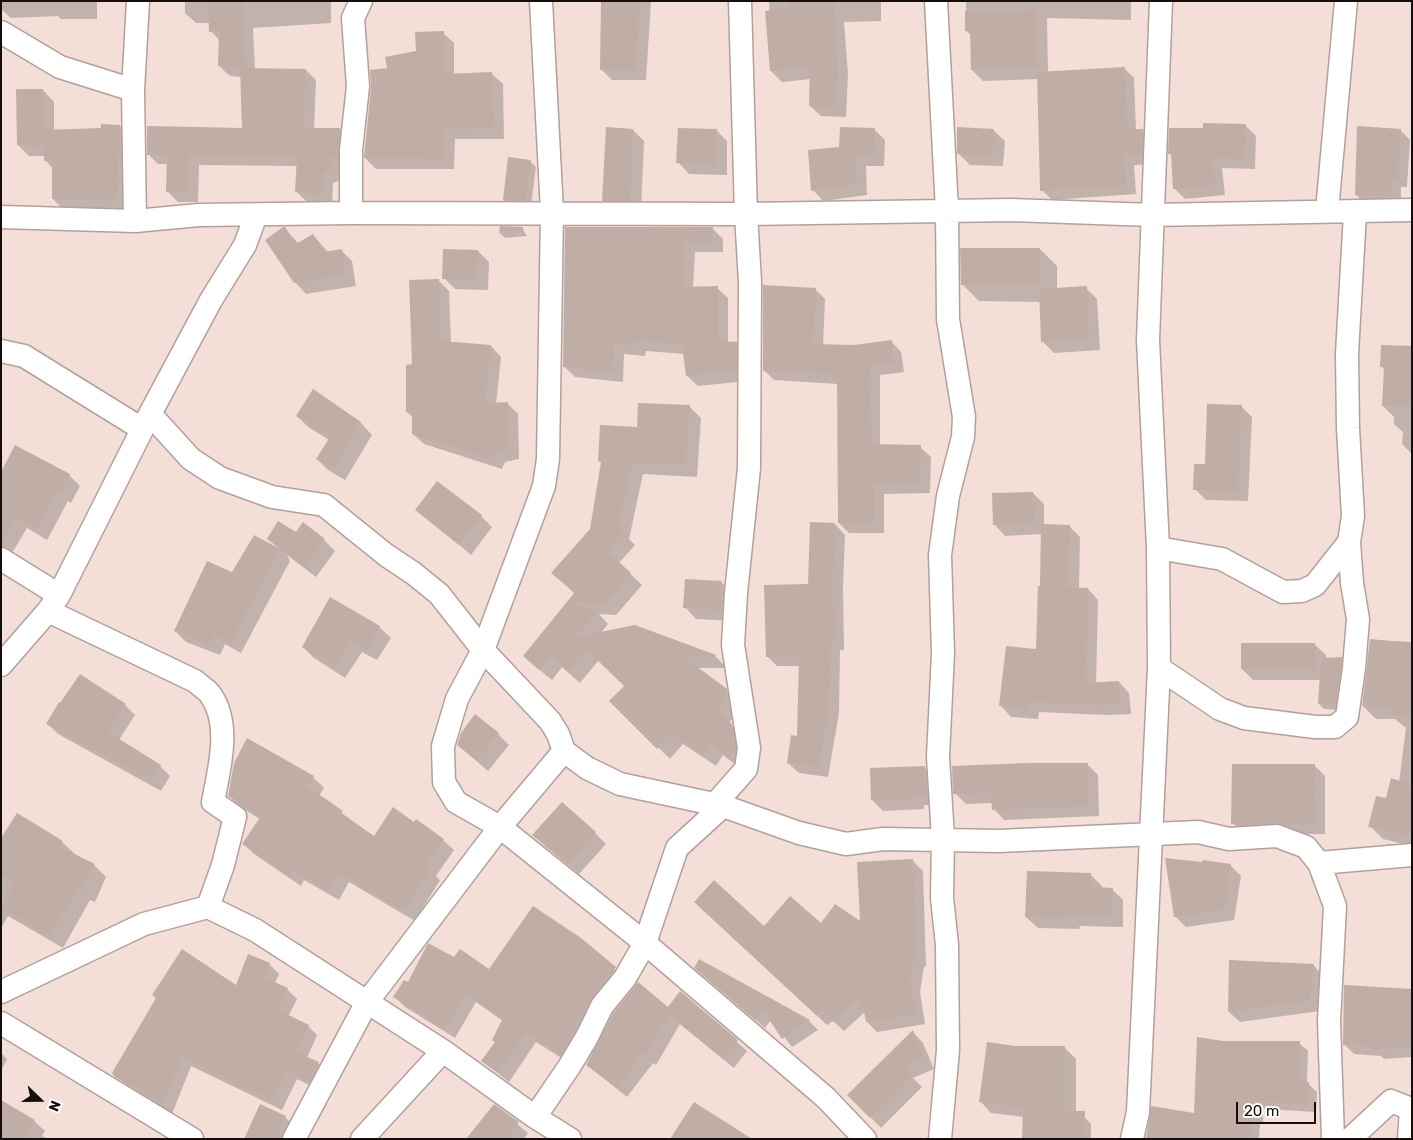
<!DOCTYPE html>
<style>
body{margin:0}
#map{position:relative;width:1413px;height:1140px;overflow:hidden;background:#f3dfd8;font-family:Rubik,sans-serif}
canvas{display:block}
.frame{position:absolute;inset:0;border:2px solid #150e0c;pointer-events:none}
.north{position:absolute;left:15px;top:1075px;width:50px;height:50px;-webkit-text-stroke:4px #fff;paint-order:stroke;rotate:112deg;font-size:14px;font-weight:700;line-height:20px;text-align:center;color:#150e0c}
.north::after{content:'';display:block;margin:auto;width:18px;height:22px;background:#150e0c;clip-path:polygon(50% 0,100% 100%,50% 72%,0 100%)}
.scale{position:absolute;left:1236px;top:1102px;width:80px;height:22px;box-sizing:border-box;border:2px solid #150e0c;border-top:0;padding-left:6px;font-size:15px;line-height:18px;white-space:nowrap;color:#150e0c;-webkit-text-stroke:4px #fff;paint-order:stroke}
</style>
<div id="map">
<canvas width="1413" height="1140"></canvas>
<div class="frame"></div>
<div class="north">N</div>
<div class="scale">20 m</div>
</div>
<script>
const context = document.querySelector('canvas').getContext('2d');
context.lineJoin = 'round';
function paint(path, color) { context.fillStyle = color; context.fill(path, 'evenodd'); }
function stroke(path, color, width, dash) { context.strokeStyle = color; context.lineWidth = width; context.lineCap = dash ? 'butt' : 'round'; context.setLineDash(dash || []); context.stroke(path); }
paint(new Path2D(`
 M1,1H97V19H61L58,16L11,18L1,9Z
 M185,1H331V23L253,28L255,69L306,70L316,80L314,129H340L350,139L347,168H339L344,179L333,183L332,203L306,201L296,191L298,166L199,165L198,202H178L168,192V164H158L148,154L244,129L242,77L230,76L219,66L220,41L211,31L210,23H196L185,13Z
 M602,1H651L646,80H612L601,69Z
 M769,1H881V21L844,22L848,74L846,117L821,116L810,106L811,79L782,82L771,71Z
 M966,1H1131V20L1047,18L1048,73L1124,68L1134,78L1136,130H1142L1152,140L1151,164L1134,165L1136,194L1052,200L1042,190L1039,79L983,81L972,70L971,35L966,31Z
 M443,33L454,43V75L492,74L503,84L504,139H455L454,169H376L365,158L389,69Z
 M43,90L54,102V130L102,129L120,126L130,136L127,210L63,209L53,199V169L46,161V156H29L18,145Z
 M1245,125L1256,136L1255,169L1222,168L1225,195L1185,199L1175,189L1173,157L1170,154L1204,129Z
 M874,129L885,140L884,166H866L867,195L823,201L813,190L840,148Z
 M633,130L644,141L641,211H615L604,200Z
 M716,130L727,141V175L689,174L678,162Z
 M993,130L1005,141L1003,166L970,165L958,153Z
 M1400,130L1410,140L1407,187H1401V205H1366L1356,195Z
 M530,161L536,167L531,205H509L504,200Z
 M522,228L527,236L505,238L500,233Z
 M566,228H712L723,239V252H695L693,288H717L728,298V343H736L747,354V381L698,386L687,376L684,354L646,351L645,356L624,354L623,382L575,377L564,366Z
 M285,229L299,244L313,235L328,252L341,250L352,261L356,286L306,294L295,282Z
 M1040,249L1057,266V289L1086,288L1097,299L1100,350L1054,353L1042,341L1041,302L979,301L962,284Z
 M478,251L489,262L488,290L455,289L444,278Z
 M438,280L449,291L451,343L491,346L501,357L496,404H508L518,414L519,459L505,462L502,469L424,444L413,434V418L407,412L413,366Z
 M815,289L825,299L823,346H854L891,341L901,352L904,372L880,375V445L920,447L931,457L930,493L884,494V533H849L839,523L838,384L774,380L764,370Z
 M1412,347V454L1402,444L1403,432L1394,424V417L1383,406L1385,370L1381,366Z
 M313,391L361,423L372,435L345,480L328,470L317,459L329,440L308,427L297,416Z
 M689,406L701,418L697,477L643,474L629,539L635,545L619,563L642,585L616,615L599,614L608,624L600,634L715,656L727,668H697L738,702L739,710L729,723L743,737L741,769L723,755L716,766L683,744L670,759L611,701L626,686L599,660L580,683L562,667L552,680L536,667L575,594L552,573L591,530L602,463L599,461L638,428Z
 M1241,406L1252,417L1248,501L1206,500L1195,489Z
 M1,473L69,475L80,486L71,503L68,501L47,540L27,528L9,558L1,563Z
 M1033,493L1044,504V526H1069L1080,537L1079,589H1088L1098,600L1096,684L1119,682L1129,693L1131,714L1107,715L1039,712L1038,719L1011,717L1001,706L1037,650L1042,588V534L1005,536L994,524Z
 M417,509L481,516L492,527L471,555Z
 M835,524L845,535L843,587L844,650H840L839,713L828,777L799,773L788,763L798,738L800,666H777L767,656L809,585Z
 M296,533L324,540L335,551L316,577L287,555L290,561L241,653L225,644L220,655L186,642L175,631L233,574L279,549L269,539Z
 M722,583L733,594L731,621L696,619L685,607Z
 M379,627L391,638L377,660L362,652L345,678L314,658L303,647Z
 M1371,640L1412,642V846L1383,839L1370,826L1399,782L1406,728L1395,719H1376L1363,706Z
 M1314,644L1326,655V659L1341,658L1346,664L1340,710L1324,709L1319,704L1321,680H1253L1242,669Z
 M125,705L135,715L119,740L160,766L170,776L161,791L58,734L48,724Z
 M498,734L509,745L488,771L458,745Z
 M1087,764L1098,775L1099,816L1004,820L994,809L993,803L966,804L955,793Z
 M1314,765L1325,776V834H1244L1233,823Z
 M925,768L936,779L938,805H924V809L883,811L872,800Z
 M313,777L324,788L319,796L375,838L415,823L443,840L454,850L436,876L440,880L415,921L349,882L339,900L304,880L301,886L254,854L244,844L260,819L240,807L229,796Z
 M595,833L606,844L579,874L545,846Z
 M1,841L62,842L75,854L94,865L106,877L95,902L90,900L63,948L8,916L1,928Z
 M913,861L923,871L926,966L924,967L920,992L925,1024L877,1032L867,1022L865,1012L844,1031L833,1021L827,1025L706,912L764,927L861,924Z
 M1230,865L1241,876L1234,920L1186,927L1175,916Z
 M1091,875L1102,886V889H1112L1123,900V927L1080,926L1079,929L1038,928L1026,917Z
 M580,939L625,978L571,1064L536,1042L509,1082L483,1061L496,1042L503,1021L476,1002L455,1038L405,1007L395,997L408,984L455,958L489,970Z
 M699,960L809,1021L818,1030L792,1047L771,1020L765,1028L705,977Z
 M269,964L279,974L275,983L287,989L297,999L288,1017L308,1026L317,1035L307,1058L318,1063L328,1072L319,1090L297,1079L282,1110L191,1066L172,1114L123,1082L113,1073Z
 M1313,965L1324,976L1320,1011L1240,1022L1229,1012Z
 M1412,990V1057L1384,1059L1381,1056L1354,1054L1345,1045Z
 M681,992L747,1051L734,1068L680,1024L656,1065L653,1063L627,1097L587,1065L668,1009Z
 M913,1032L923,1043L934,1069L913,1078L922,1087L881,1128L849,1095Z
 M1223,1042L1299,1043L1308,1051L1307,1083L1317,1092L1316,1112L1263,1109V1123H1260L1259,1139H1147L1195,1115Z
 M1015,1048H1065L1076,1059V1112H1080L1091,1124V1139H1023L1024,1117L991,1113L980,1101Z
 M1,1053L7,1059L1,1071Z
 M495,1106L528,1133L524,1139H468Z
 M285,1117L296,1128L292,1139H245Z
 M34,1121L45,1131L42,1136L48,1139H1Z`), '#0003');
paint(new Path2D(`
 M208,1H243L246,68L218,66L219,31L209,32Z
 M601,1H640L635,70H600Z
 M790,1H834L838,63L836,107L809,106L810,68L770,71L765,11L790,8Z
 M1037,10V68L971,70L970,31H965V11Z
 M444,31V74L492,72L494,128L444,129V159L364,158L371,87L370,70L387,68L385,57L416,51L415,32Z
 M1125,67L1127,129H1143L1142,155H1124L1127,185L1040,191L1037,72Z
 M240,68L306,69L304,128H340L338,158H330L335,168L324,173L322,194L295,192L297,157L189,155V192H166L167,155H147V126L242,128Z
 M16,89H43L44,146L17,145Z
 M1203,123L1246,124L1245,159L1212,158L1216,185L1173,189L1171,154H1168L1169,128H1203Z
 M101,124L120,125L117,200L52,199V161H44V130L101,128Z
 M1357,126L1401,129L1398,178H1392L1391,195H1355Z
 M606,127L633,129L630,201H602Z
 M840,127L875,128L874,156H856L857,184L811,191L808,150L839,147Z
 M957,127L994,129L993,156L957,154Z
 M678,128L717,129L716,164L676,163Z
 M508,157L531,160L526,200H503Z
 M500,226L523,227V231L499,233Z
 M283,227H285L296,244L313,234L324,252L342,249L345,275L294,283L265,240Z
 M565,227H713V242H685L683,287L718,286V341L737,342L736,370L686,376L682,344L636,341L635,346L614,344L613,372L563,367Z
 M960,248H1040V285H961Z
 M443,249L478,250L477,279H442Z
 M439,279L441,341L491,345L485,403L508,402L509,449L494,452L491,459L412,434V413L406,412V365L412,364L409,280Z
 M763,285L816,288L813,344L854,345L892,340L894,362L870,365L871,444L921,445L920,483L874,484V523H838L837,375L763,371Z
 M1087,286L1089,340L1041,342L1039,289Z
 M1381,345L1412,346V407L1382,406L1384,367H1380Z
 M313,389L361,422L333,470L316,459L330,437L296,416Z
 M638,403L690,405L686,465L632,463L618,527L624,532L607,551L631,573L604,603L572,602L598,611L575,637L635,625L716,655L715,657H684L727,689L728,697L717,712L732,724L736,748L728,758L710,744L703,755L671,733L657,749L609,701L624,686L586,649L568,672L550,656L539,670L523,656L575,592L551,573L590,529L601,462L598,461L600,425L637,427Z
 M1207,404L1242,405L1238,491L1193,490L1194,464H1205Z
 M15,445L70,474L60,493L57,491L36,530L16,518L1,544V472Z
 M437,481L482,515L459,545L415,510Z
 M1033,492L1034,524L993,525L992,493Z
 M278,521L296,532L303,522L325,539L304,567L267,539Z
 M810,522L835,523L833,576L834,640H831L829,702L819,767L787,763L791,735L797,736L799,657H766L764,585L808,584Z
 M1041,524L1070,525L1068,587L1088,588L1086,683L1119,681L1120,704L1096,705L1028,702V709L999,706L1006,646L1036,649L1038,586H1040Z
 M254,535L280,549L230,643L214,635L209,645L174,631L207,561L232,572Z
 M685,579L722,581L721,610L683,608Z
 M330,597L380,626L366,650L351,641L333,668L302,647Z
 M1370,639L1412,643V718L1389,715L1391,706H1362Z
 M1241,643H1315V669H1241Z
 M1342,657L1335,705L1318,704L1321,658Z
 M80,674L126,704L108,732L161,765L150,781L46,724L59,702L60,703Z
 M475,714L499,733L477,761L457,745L461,733Z
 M247,738L314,776L307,786L343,811L341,813L374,836L393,807L414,822L416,819L444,839L425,866L430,869L404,911L338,872L328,891L293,870L290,876L242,844L261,816L228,796L234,763Z
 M1028,763H1088L1089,806L992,810L991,793L953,794L952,766Z
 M1232,764H1315L1314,823L1231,824Z
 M925,766L927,794L913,795V799L871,800L870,768Z
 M1391,778L1412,785V836L1368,827L1376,796L1386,798Z
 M562,802L596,832L567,864L532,835Z
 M17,813L63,841L59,847L95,864L82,891L78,888L50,936L1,908L15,882L1,874V838Z
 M1165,858L1202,862L1203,860L1231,864L1224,910L1174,917Z
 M913,859L917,957H914L910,981L916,1014L866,1022L861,996L833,1022L823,1011L816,1015L694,902L714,880L764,926L790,896L821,923L835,904L860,921L857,862Z
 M1027,871L1091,873V887L1113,888L1112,917L1069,915V919L1025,917Z
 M533,906L581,938L616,967L590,1000L561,1055L526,1033L498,1073L481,1061L495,1042L492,1040L502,1020L466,993L445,1029L393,997L404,980L408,982L428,943L454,957L460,949L489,969Z
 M182,949L236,985L248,954L270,963L265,978L288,988L278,1010L309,1025L296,1052L319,1062L310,1081L287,1071L273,1101L182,1057L163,1105L115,1077L112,1073L156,998L152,995Z
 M699,959L772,999L810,1020L782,1039L763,1010L755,1020L694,968Z
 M1229,960L1314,964L1310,1000L1228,1012Z
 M638,982L668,1007L680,991L738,1040L723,1059L669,1015L645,1055L642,1054L617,1088L586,1065L613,1013Z
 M1344,985L1412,989V1048L1373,1050V1047L1343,1045Z
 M913,1030L924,1058L904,1067L912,1075L870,1118L847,1095Z
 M1197,1037L1223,1041H1300L1299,1081L1309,1082L1308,1105L1255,1101V1115H1252L1251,1139H1146L1151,1106L1194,1113Z
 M987,1042L1015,1046H1065V1111H1085L1084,1139H1022L1023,1108L979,1102Z
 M1,1100L35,1120L24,1139H1Z
 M694,1102L752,1139H670Z
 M260,1104L286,1116L276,1139H244Z
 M494,1104L519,1122L506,1139H466Z`), '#c0ada5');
const street = new Path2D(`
 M541,1L552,212L548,459L544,486L483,650L457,699L443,746L444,782L456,802L500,827L645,943L826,1098L865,1139
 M936,1L947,210L948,319L964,417L963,437L948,496L940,555L943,653L938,757L943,838L942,898L947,945L948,1050L940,1139
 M1,32L60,67L133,90L135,221
 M133,90L138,1
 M1327,211L1346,1
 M351,213V150L358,86L353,18L361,1
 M1,217L135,221L199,215L351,213L746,214L1011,210L1152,215L1412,210
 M1,351L24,356L142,429
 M150,414L191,459L220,478L272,497L324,505L386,555L413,573L439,594L483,650L550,721L558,734L564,751L587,768L620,784L723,806L799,833L846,844L883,839L999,841L1198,832L1229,839L1277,836L1306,847L1319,863L1335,906L1329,1021L1333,1139
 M1158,548L1222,559L1283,592L1302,591L1315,585L1349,542L1353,516L1348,428L1347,354L1355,213
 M1,559L59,595
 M48,611L195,681C199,685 206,689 210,694C232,724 219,769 213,802L235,817L223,865L208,907
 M1,665L48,611L59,595L150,414L211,300L245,245L256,215
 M1159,668L1220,709L1244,718L1315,727H1335L1347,717L1354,668L1358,619L1352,583L1349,542
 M1319,863L1412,855
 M1,992L144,924L208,907L255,930L443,1051L535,1117L570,1139
 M1,1023L192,1139
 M535,1117L569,1067L587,1037L602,1006L625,978L645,943L677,848L723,806L716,803L746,769L749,748L733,645L736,593L749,468L750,282L746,214L740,1
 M294,1139L367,1002L500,827L564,751
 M362,1139L443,1051
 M1132,1139L1138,1112L1159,668L1158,548L1148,340L1161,1
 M1350,1139L1391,1101L1411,1109L1409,1139`);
stroke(street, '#b3a099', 25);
stroke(street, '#fff', 22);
</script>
